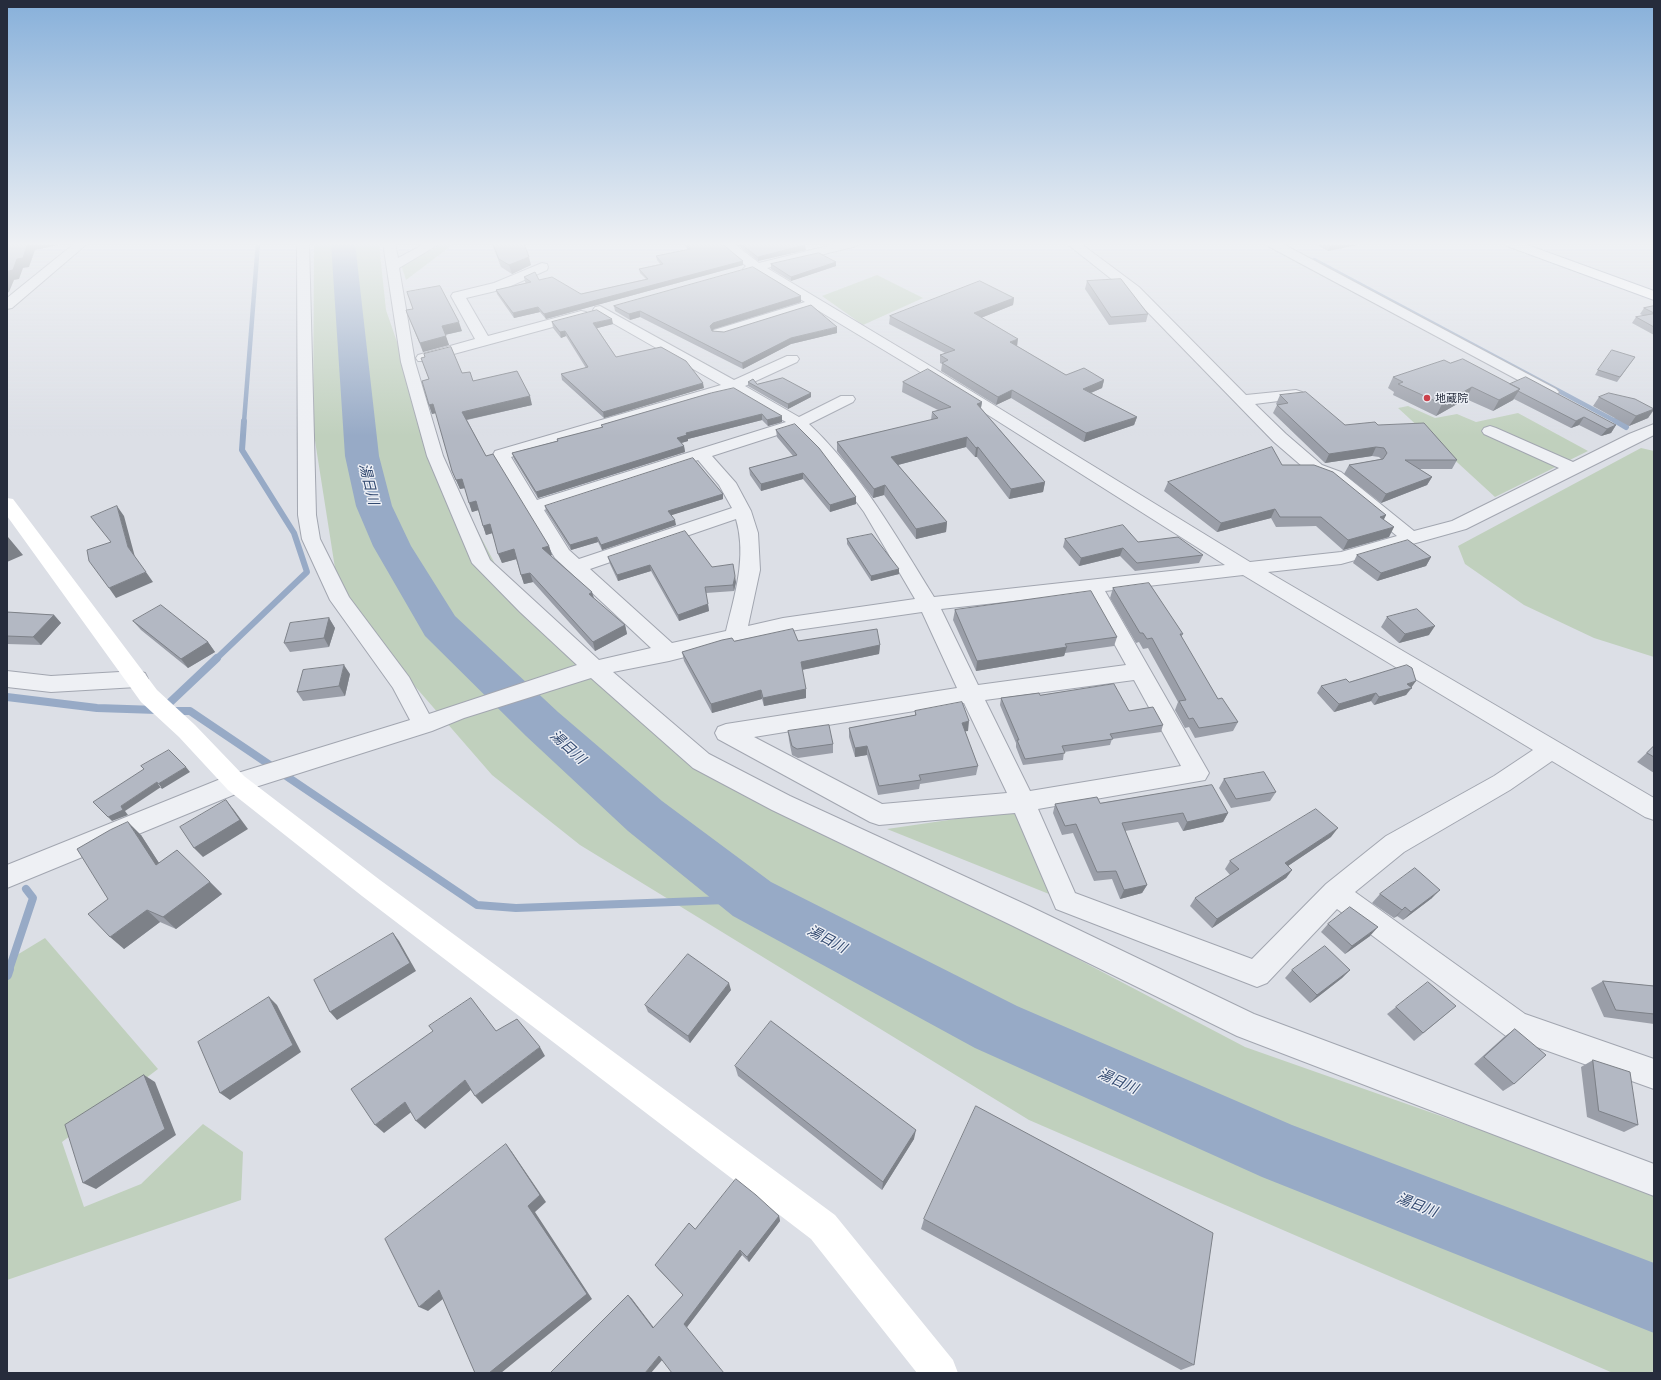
<!DOCTYPE html>
<meta charset="utf-8">
<style>
body{margin:0}
#map{position:relative;width:1661px;height:1380px;overflow:hidden;background:#dcdfe6;font-family:Ubuntu,sans-serif}
canvas{display:block}
.frame{position:absolute;inset:0;border:8px solid #262c3c;pointer-events:none}
</style>
<div id="map">
<canvas width="1661" height="1380"></canvas>
<div class="frame"></div>
</div>
<script>
const context = document.querySelector('canvas').getContext('2d');
context.lineJoin = 'round';
function paint(path, color) { context.fillStyle = color; context.fill(path, 'evenodd'); }
function stroke(path, color, width, dash) { context.strokeStyle = color; context.lineWidth = width; context.lineCap = dash ? 'butt' : 'round'; context.setLineDash(dash || []); context.stroke(path); }
function write(font, color, halo, rows, align = 'center') {
  context.font = font + ' Ubuntu,"Noto Sans JP",sans-serif'; context.lineWidth = 3; context.setLineDash([]); context.textBaseline = 'middle'; context.strokeStyle = halo; context.fillStyle = color; for (const [text, x, y, turn = 0] of rows) {
    context.save(); context.translate(x, y); context.rotate((+turn || 0) * Math.PI / 180); context.textAlign = isNaN(turn) ? turn : align; if (halo) context.strokeText(text, 0, 0); context.fillText(text, 0, 0); context.restore();
  }
}
paint(new Path2D(`
 M314,243H379L386,310L432,444L515,602L726,774L1245,1047L1654,1191V1373H1613L1029,1120L580,845L492,775L340,600L313,428Z
 M440,243H455L406,280L401,265L435,248Z
 M877,275L923,298L863,325L822,296Z
 M1408,406L1435,418L1457,414L1476,422L1518,413L1588,451L1495,497L1398,408Z
 M1641,448L1654,451V657L1594,638L1524,605L1465,564L1458,546Z
 M1017,810L1059,898L887,829Z
 M45,938L158,1069L62,1142L84,1207L141,1184L203,1124L243,1152L241,1200L7,1280V961Z`), '#c0d0bd');
stroke(new Path2D(`
 M1314,260L1617,422
 M244,422L258,243`), '#97aac6', 4.5);
stroke(new Path2D(`
 M1616,421L1626,427
 M216,659L307,572L294,533L242,450L244,421`), '#97aac6', 6);
stroke(new Path2D(`
 M7,697L97,708L157,710
 M163,709L217,658
 M172,711H190L477,905L516,908L752,899
 M9,970L33,898L26,889`), '#97aac6', 8);
stroke(new Path2D(`
 M7,975L9,969`), '#97aac6', 10);
paint(new Path2D(`
 M331,243H355L379,456L392,506L411,546L455,616L558,712L662,801L771,882L1017,1006L1292,1125L1654,1263V1333L1262,1177L975,1048L733,916L628,831L526,736L425,636L373,546L356,506L345,456Z`), '#97aac6');
const street = new Path2D(`
 M75,243H88L12,308L7,309V298Z
 M297,243H309L316,515L320,539L349,597L409,677L429,714L577,665L520,612L472,563L427,456L401,362L383,243H395L398,258L426,243H441L399,268L415,362L443,456L490,560L599,660L651,648L555,558L493,455L495,451L721,385L595,313L593,310L595,307L600,306L734,380L787,356H797L799,359L797,362L745,386L799,417L841,396H853L855,399L853,402L809,424C861,473 896,536 934,597L1225,565L917,370L814,308L724,336H714L712,333L714,330L805,302L754,271L744,272L743,269L746,266L719,243H733L759,263L839,243H859L857,246L767,268L927,364L1250,562L1341,552L1397,536L1329,480L1310,473L1274,442L1129,293L1066,243H1080L1139,287L1246,395L1296,390L1302,392L1304,395L1302,398L1255,404L1286,434L1322,465L1341,472L1414,531L1452,521L1559,468L1484,434L1482,431L1484,428L1490,426L1496,428L1573,462L1629,434L1654,424V435L1466,529L1341,564L1268,572L1654,798V820L1645,817L1552,761L1510,790L1404,852L1355,892L1525,1014L1654,1059V1089L1506,1036L1337,909L1267,983L1257,987L1056,909L1015,813L879,825L870,822L718,739L715,733L718,727L726,724L957,688L922,612L783,632L669,661L613,672L709,754L790,796L1029,906L1254,1014L1654,1164V1196L1237,1036L1009,924L772,810L693,768L591,678L464,718L432,731L243,791L7,888V865L228,776L410,720L393,688L330,600L302,539L298,515ZM732,391L786,422L537,500L511,457ZM796,429L820,453L864,512L915,599L783,618L748,626L760,570L758,533L751,511L736,483L712,456ZM698,460L719,485L732,508L579,559L569,550L544,510ZM736,519C747,557 735,594 726,631L672,643L590,569ZM1243,575L1533,750L1494,776L1386,836L1326,884L1252,959L1075,893L1038,809L1205,780L1209,773L1105,591ZM1086,593L1126,665L978,685L941,609ZM1134,680L1181,766L1030,791L985,700ZM964,703L1007,793L882,804L754,737Z
 M1266,243H1281L1556,389L1559,392L1556,395H1546L1268,246Z
 M542,263L547,264L548,267L547,270L504,289L466,298L488,336L581,311L586,312L588,315L586,318L428,361H418L416,358L418,355L475,339L451,296L453,293L494,283Z
 M7,671L51,676L137,671L145,673L148,679L145,685L137,687L51,692L7,687Z`);
const primary = new Path2D(`
 M1505,243H1522L1654,291V300L1507,246Z`);
stroke(street, '#a2a6b0', 2);
stroke(primary, '#9ba2b1', 2);
paint(street, '#eef0f4');
paint(new Path2D(`
 M7,498L13,499L157,690L195,725L244,776L380,880L835,1215L953,1360L958,1373H917L811,1239L362,896L228,790L179,737L141,702L7,516Z`), '#fff');
paint(primary, '#fff');
paint(new Path2D(`
 M492,243L531,265L512,274L501,267L494,249Z
 M683,243H721L743,261V265L546,319L540,312L514,318L497,294L496,290L526,283L525,282L524,277L539,280L581,294L646,279L640,273L639,269L660,264L657,260L656,256L688,250Z
 M735,243H801L806,250L758,261Z
 M1313,243H1367L1328,251Z
 M771,264L836,266L791,281L771,269Z
 M1087,281L1148,314L1146,322L1109,325L1085,289Z
 M407,292L462,331L445,335L449,345L423,352L407,313L413,309Z
 M801,296V302L714,329L712,331L724,332L837,333L791,344L743,369L640,317L630,320L615,311L614,306Z
 M1014,298L1013,305L981,318L1017,346L1066,375L1104,380L1102,388L1091,393L1137,417L1134,425L1084,442L1011,398L996,405L941,371L942,364L940,363V355L945,353L889,324L890,316Z
 M1654,306V335L1632,323L1636,317L1644,316L1640,314L1644,308Z
 M552,322L613,324L597,328L616,357L704,388L604,418L562,380L561,374L586,368L566,336L561,338L553,328Z
 M1635,357L1617,382L1595,375L1598,370Z
 M1450,363L1510,384L1616,425L1611,433L1601,436L1579,425L1571,428L1514,399L1513,400L1493,411L1466,399L1436,416L1393,395L1394,392L1388,388L1393,377Z
 M462,373L473,381L532,405L467,420L486,456L549,546L552,555L550,556L594,599L625,625L627,634L595,651L533,582L524,584L516,559L502,563L492,533L486,535L478,510L472,512L465,488L460,489L452,471L436,413L432,414L429,405Z
 M748,382L757,384L811,393V397L788,409L748,386Z
 M903,382L982,402L981,408L1045,482L1043,492L1009,499L977,457H975L966,447L898,465L947,522L946,532L916,539L884,495L873,498L837,451V442L931,420L932,412L938,410L902,392Z
 M711,393L782,422L768,426L762,420L688,439V441L681,443L684,446L685,452L538,498L514,459L512,453L557,441V439L602,428L601,425Z
 M1280,395L1345,425H1378L1457,460L1452,469H1419L1432,477L1427,485L1381,503L1344,474L1349,465L1381,459L1379,457L1372,456L1325,463L1273,413L1277,405L1276,404Z
 M1599,397L1654,409V410L1648,418L1629,426L1593,406Z
 M776,430L856,504L830,512L803,479L761,491L750,475L749,468L793,456L777,437Z
 M1282,465L1386,515L1384,519L1389,537L1343,550L1316,526L1276,527L1271,518L1217,532L1164,491L1168,482Z
 M723,494V499L671,515L676,525L602,550L598,542L571,550L546,511L545,506Z
 M847,539L899,574L871,581L847,544Z
 M1065,539L1138,542L1203,555L1199,563L1135,571L1120,556L1079,566L1063,547Z
 M1357,555L1431,557L1426,566L1377,581L1353,563Z
 M608,557L712,567L736,582L734,591L706,593L709,611L679,621L651,571L618,581L610,564Z
 M1113,588L1183,634L1181,637L1218,699L1238,722L1233,731L1195,738L1189,727L1185,728L1175,710L1178,702L1148,648L1143,649L1139,642L1136,643L1110,598Z
 M955,610L1117,637L1114,646L1065,653L1064,656L976,671L953,620Z
 M7,612L54,615L61,623L41,645L7,644Z
 M1387,617L1429,635L1399,643L1381,627Z
 M329,618L335,628L329,647L290,652L284,643Z
 M133,621L208,642L215,652L188,668L141,630Z
 M734,641H798L880,645L879,654L802,670L806,698L764,706L762,699L712,713L684,661L682,652Z
 M350,674L345,696L303,701L297,692Z
 M1349,682L1411,688H1412L1406,695L1374,705L1371,701L1334,712L1317,693L1321,686Z
 M1040,695L1129,711L1163,725L1161,732L1112,739L1110,745L1064,752L1063,760L1023,765L1016,747V743L1000,705L1001,698Z
 M915,711L968,731H965L978,766L976,775L920,784L919,789L878,795L867,755L855,757L849,737V728L915,715Z
 M788,731L833,744V753L798,758L792,755L789,740Z
 M1654,746V773L1637,762Z
 M1224,779L1276,792L1270,801L1231,808L1219,788Z
 M1100,803L1228,813L1223,822L1183,831L1178,822L1125,831L1147,885L1142,893L1120,899L1112,879L1094,881L1073,833L1062,835L1053,813L1055,804Z
 M141,835L159,863L210,882L222,894L176,929L160,922L124,949L108,899Z
 M1331,837L1288,866L1292,870L1286,878L1212,928L1190,906L1195,898L1230,875L1225,869L1230,861Z
 M1380,894L1432,898L1403,920L1397,916L1394,918L1372,903Z
 M1328,924L1370,936L1345,954L1321,932Z
 M1292,970H1350L1342,978L1310,1003L1285,978Z
 M1603,981L1654,986V1024L1604,1017L1591,988Z
 M731,990L690,1043L648,1012L645,1005Z
 M1456,1006L1414,1041L1387,1014L1396,1007Z
 M1515,1029L1514,1084L1503,1091L1474,1064L1504,1037Z
 M1593,1060L1638,1125L1624,1132L1587,1117L1581,1067Z
 M735,1066L914,1139L882,1190L738,1076Z
 M779,1216L780,1221L749,1262L742,1255L662,1360L628,1295L632,1299L654,1328L683,1295L658,1269L655,1265L695,1229Z
 M924,1219L1194,1365L1181,1370L921,1229Z`), '#9a9ea8');
paint(new Path2D(`
 M28,243H68L35,250L29,267L23,268L19,279L14,280L9,292L7,293V272L8,271Z
 M1337,243H1367L1328,251L1331,244Z
 M805,245L806,250L758,261V257Z
 M529,257L531,265L512,274L509,265Z
 M743,261V265L546,319L544,314Z
 M836,262V266L791,281V277Z
 M801,296V302L714,329L711,332L710,326L713,323Z
 M1014,298L1013,305L973,321L974,313Z
 M538,307L540,312L514,318L513,313Z
 M640,311V317L630,320L629,314Z
 M612,319L613,324L594,329L593,323Z
 M459,322L462,331L444,335L442,326Z
 M837,327V333L791,344L743,369L742,363L791,338Z
 M565,331L566,336L561,338L560,332Z
 M446,336L449,345L423,352L420,343Z
 M1018,339L1017,347L1010,342Z
 M1104,380L1102,388L1081,397L1083,389Z
 M703,383L704,388L604,418L603,412Z
 M1472,387L1466,399L1436,416L1442,404Z
 M1520,389L1513,400L1493,411L1499,400Z
 M1012,390L1011,398L996,405L998,397Z
 M811,393V397L788,409V404Z
 M530,396L532,405L465,420L462,412Z
 M982,402L980,412L977,404Z
 M433,404L436,413L432,414L429,405Z
 M1654,409L1648,418L1629,426L1636,416Z
 M762,414V420L688,439V441L678,444L677,438L686,433Z
 M782,416V422L768,426L767,420Z
 M1137,417L1134,425L1084,442L1086,433Z
 M1584,417L1579,425L1571,428L1576,421Z
 M1616,425L1611,433L1601,436L1607,429Z
 M967,437L966,447L890,467L891,457Z
 M684,446L685,452L538,498L536,492Z
 M978,447L977,457H975L976,448Z
 M1376,447L1372,456L1325,463L1329,454Z
 M803,473V479L761,491V484Z
 M1432,477L1427,485L1381,503L1386,494Z
 M462,479L465,488L460,489L456,480Z
 M1045,482L1043,492L1009,499L1011,489Z
 M885,485L884,495L873,498L874,489Z
 M723,494V499L669,516L668,511Z
 M856,497V504L830,512V505Z
 M476,501L479,510L472,512L469,503Z
 M117,506L124,516L135,557L128,547Z
 M1275,509L1271,518L1217,532L1221,523Z
 M1386,515L1381,525L1380,517Z
 M675,520L676,525L602,550L601,545Z
 M947,522L946,532L916,539V529Z
 M490,524L493,533L486,535L483,526Z
 M1394,527L1389,537L1343,550L1348,540Z
 M7,537H8L23,555L7,562Z
 M597,537L598,542L571,550L570,545Z
 M549,546L552,555L544,557L542,548Z
 M1123,548L1120,556L1079,566L1081,558Z
 M514,549L517,559L502,563L498,554Z
 M1431,557L1426,566L1377,581L1381,573Z
 M650,565L651,571L618,581L617,575Z
 M899,569V574L871,581V576Z
 M146,572L153,582L116,598L109,588Z
 M530,573L533,582L524,584L521,575Z
 M735,576L736,582L734,591L733,585Z
 M592,592L595,601L589,594Z
 M708,604L709,611L679,621L678,615Z
 M54,615L61,623L41,645L33,637Z
 M329,618L335,628L329,647L324,638Z
 M625,625L627,634L595,651L593,642Z
 M1435,626L1429,635L1399,643L1405,634Z
 M208,642L215,652L188,668L181,659Z
 M880,645L879,654L801,670V662Z
 M1067,647L1064,656L976,671L977,661Z
 M344,665L350,674L345,696L339,686Z
 M1416,681L1406,695L1374,705L1379,697L1407,684Z
 M806,689V698L764,706L763,698Z
 M761,690L762,699L712,713L711,704Z
 M1376,693L1371,701L1334,712L1339,704Z
 M969,721L968,731L960,732L962,723Z
 M867,746V755L855,757V748Z
 M186,767L190,772L162,789L158,784Z
 M157,782L161,787L125,811L128,815L112,821L108,817L121,806Z
 M226,800L234,810L248,829L203,857L194,848Z
 M1228,813L1223,822L1183,831L1187,822Z
 M128,822L141,835L168,877L156,865Z
 M1338,828L1331,837L1279,872L1285,863Z
 M1292,870L1286,878L1212,928L1217,919Z
 M210,882L222,894L176,929L163,917Z
 M1147,885L1142,893L1120,899L1124,890Z
 M1440,890L1432,898L1403,920L1411,912Z
 M1405,907L1397,916L1394,918Z
 M147,910L160,922L124,949L110,937Z
 M1378,927L1370,936L1345,954L1352,946Z
 M393,933L399,941L416,971L337,1020L330,1012Z
 M1350,970L1342,978L1310,1003L1317,995Z
 M729,983L731,990L690,1043L688,1036Z
 M269,997L277,1005L301,1052L230,1100L220,1093Z
 M540,1047L545,1056L482,1104L475,1096Z
 M144,1075L155,1082L176,1135L96,1189L83,1183Z
 M465,1080L472,1089L425,1129L416,1121Z
 M405,1102L414,1110L384,1133L375,1125Z
 M916,1130L914,1139L882,1190L883,1182Z
 M506,1144L512,1152L546,1202L535,1212L592,1299L501,1373H489L528,1206Z
 M779,1216L780,1221L749,1262L747,1257Z
 M740,1250L742,1255L687,1327L684,1324Z
 M439,1290L448,1295L428,1311L419,1307Z
 M628,1295L632,1299L657,1332L653,1328Z
 M659,1356L663,1359L651,1373H645Z`), '#7d8188');
const building = new Path2D(`
 M7,243H28L23,258L17,259L13,270L8,271L7,272Z
 M493,243H524L529,257L509,265L499,259Z
 M686,243H721L743,261L544,314L538,307L513,313L496,290L531,282L524,277L535,272L539,280L552,277L581,294L648,279L639,269L663,264L656,256L690,249Z
 M740,243H801L805,245L758,257Z
 M1329,243H1337L1331,244Z
 M819,253L836,262L791,277L771,264Z
 M753,267L801,296L713,323L710,326L712,331L724,332L811,305L837,327L791,338L742,363L640,311L629,314L614,306Z
 M1121,279L1148,314L1111,317L1087,281Z
 M980,281L1014,298L974,313L1018,339L1010,342L1066,375L1084,368L1104,380L1083,389L1137,417L1086,433L1012,390L998,397L942,363L948,360L940,355L955,350L890,316Z
 M440,286L459,322L442,326L446,336L420,343L407,313L406,310L413,309L407,292Z
 M1654,306V313L1644,308Z
 M597,310L612,319L593,323L616,357L661,347L686,361L703,383L603,412L561,374L588,367L565,331L560,332L552,322Z
 M1654,314V327L1636,317Z
 M451,347L462,373L470,372L473,381L517,371L530,396L462,412L486,456L493,454L549,546L542,548L592,592L589,594L625,625L593,642L530,573L521,575L514,549L498,554L490,524L483,526L476,501L469,503L462,479L456,480L452,471L433,404L429,405L422,381L429,379L421,358L425,357L424,354Z
 M1612,350L1635,357L1620,377L1598,370Z
 M1463,359L1520,389L1499,400L1472,387L1442,404L1398,384L1403,382L1393,377L1444,360L1450,363Z
 M928,369L982,402L977,404L1045,482L1011,489L978,447L976,448L967,437L891,457L947,522L916,529L885,485L874,489L837,442L938,418L932,412L951,407L903,382Z
 M1526,377L1616,425L1607,429L1584,417L1576,421L1518,391L1520,389L1510,384Z
 M783,378L811,393L788,404L748,382L753,379L757,384Z
 M734,388L782,416L767,420L762,414L686,433L687,435L677,438L684,446L536,492L512,453L558,441L557,439L603,427L601,425L711,393Z
 M1306,392L1345,425L1375,422L1378,425L1424,423L1457,460H1405L1432,477L1386,494L1349,465L1383,459L1387,453L1384,448L1376,447L1329,454L1277,405L1288,403L1280,395Z
 M1609,393L1635,399L1654,409L1636,416L1599,397Z
 M795,424L819,448L856,497L830,505L803,473L761,484L749,468L797,455L776,430Z
 M1272,447L1282,465H1314L1333,472L1386,515L1380,517L1394,527L1348,540L1321,517H1280L1275,509L1221,523L1168,482Z
 M693,458L723,494L668,511L675,520L601,545L597,537L570,545L545,506Z
 M117,506L128,547L146,572L109,588L89,561L87,550L111,542L91,517Z
 M1123,525L1138,542L1178,537L1203,555L1137,563L1123,548L1081,558L1065,539Z
 M685,531L712,567L733,564L735,576L733,585L705,587L708,604L678,615L650,565L617,575L608,557Z
 M872,534L899,569L871,576L847,539Z
 M1408,540L1431,557L1381,573L1357,555Z
 M1149,583L1183,634H1180L1218,699L1222,698L1238,722L1199,728L1193,718L1189,719L1179,701L1186,700L1152,638L1147,639L1143,633H1140L1113,588Z
 M1091,591L1117,637L1065,644L1067,647L977,661L955,610Z
 M161,605L208,642L181,659L133,621Z
 M1417,609L1435,626L1405,634L1387,617Z
 M7,612L54,615L33,637L7,636Z
 M329,618L324,638L284,643L290,623Z
 M793,629L798,641L877,629L880,645L801,662L806,689L763,698L761,690L711,704L682,652L722,640L732,638L734,641Z
 M344,665L339,686L297,692L303,670Z
 M1407,665L1412,668L1416,681L1407,684L1412,688L1379,697L1376,693L1339,704L1321,686L1346,679L1349,682Z
 M1114,684L1129,711L1153,707L1163,725L1110,734L1113,739L1062,746L1065,753L1025,759L1017,740H1019L1001,698L1039,693L1040,695Z
 M962,702L969,721L962,723L978,766L919,775L921,780L879,786L867,746L855,748L849,728L916,715L915,711Z
 M829,725L833,744L797,749L792,746L788,731Z
 M1654,746V757L1647,753Z
 M169,750L186,767L158,784L157,782L121,806L123,810L108,817L93,802L144,769L141,766Z
 M1264,772L1276,792L1236,799L1224,779Z
 M1212,785L1228,813L1187,822L1183,813L1122,823L1147,885L1124,890L1116,871L1097,872L1076,824L1065,826L1055,804L1097,797L1100,803Z
 M226,800L240,820L194,848L180,827Z
 M1316,809L1338,828L1285,863L1292,870L1217,919L1195,898L1239,869L1230,861Z
 M128,822L156,865L177,850L210,882L163,917L147,910L110,937L88,914L108,899L77,849L110,830Z
 M1415,868L1440,890L1411,912L1405,907L1402,910L1380,894Z
 M1350,907L1378,927L1352,946L1328,924Z
 M393,933L410,963L330,1012L314,980Z
 M1325,946L1350,970L1317,995L1292,970Z
 M688,954L729,983L688,1036L645,1005Z
 M1603,981L1654,986V1014L1616,1010Z
 M1428,982L1456,1006L1423,1033L1396,1007Z
 M269,997L293,1045L220,1093L198,1042Z
 M471,998L496,1031L517,1019L540,1047L475,1096L465,1080L416,1121L405,1102L375,1125L351,1089L433,1031L429,1026Z
 M771,1021L916,1130L883,1182L735,1066Z
 M1515,1029L1546,1055L1514,1084L1484,1057Z
 M1593,1060L1630,1072L1638,1125L1599,1111Z
 M144,1075L165,1129L83,1183L65,1125Z
 M976,1106L1213,1233L1194,1365L924,1219Z
 M506,1144L540,1195L528,1206L587,1294L489,1373H475L439,1290L419,1307L385,1239Z
 M736,1179L756,1195L779,1216L747,1257L740,1250L684,1324L724,1373H672L659,1356L645,1373H550L628,1295L653,1328L683,1295L655,1265L689,1223L695,1229Z`);
paint(building, '#b3b8c3');
stroke(building, '#7d8188', 1);
const sky = context.createLinearGradient(0, 0, 0, 436);
sky.addColorStop(0, '#87b0da');
sky.addColorStop(0.56, '#eff1f4');
sky.addColorStop(1, '#eff1f400');
context.fillStyle = sky;
context.fillRect(0, 0, 1661, 436);
for (const [x, y, r, color] of [
 [1427,398,4,"#cb414b"]
]) { const dot = new Path2D(); dot.arc(x, y, r, 0, 2 * Math.PI); context.fillStyle = color; context.fill(dot); stroke(dot, '#ebeef4', 1.5); }
write('11px', '#262c3c', '#ebeef4', [
 ["地蔵院",1435,398]
], 'left');
write('italic 14px', '#31486f', '#ebeef4', [
 ["湯日川",369,484,76],
 ["湯日川",568,747,42],
 ["湯日川",827,939,28],
 ["湯日川",1118,1081,24],
 ["湯日川",1417,1205,21]
]);
</script>
